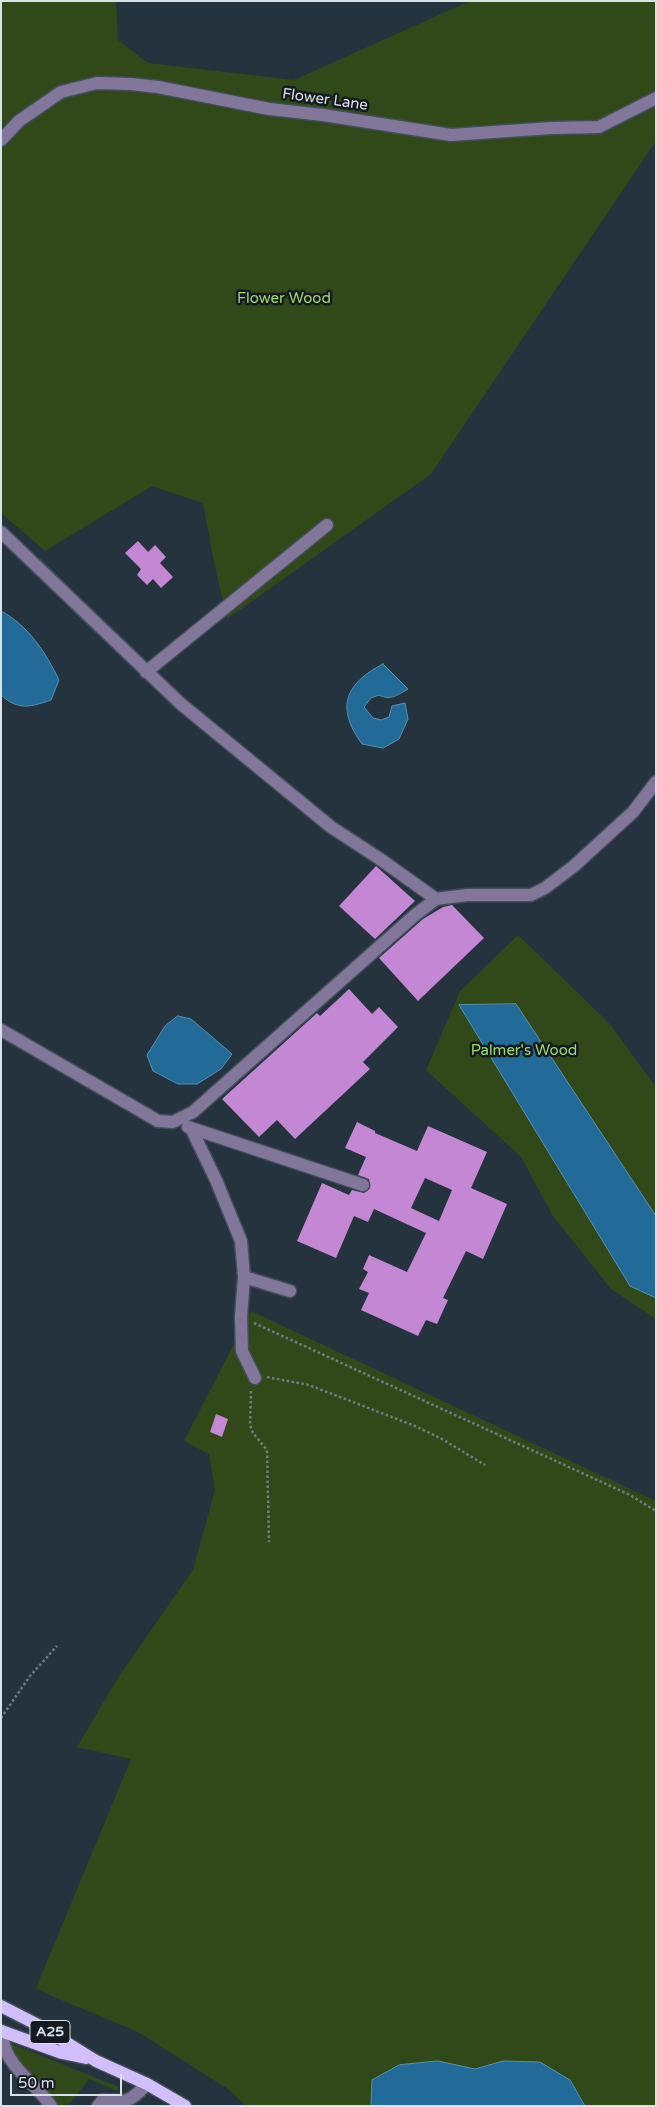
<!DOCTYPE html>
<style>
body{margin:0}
#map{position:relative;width:657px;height:2107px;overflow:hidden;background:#25333e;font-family:"Varela Round",sans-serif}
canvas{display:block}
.frame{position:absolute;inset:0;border:2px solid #d8e1e8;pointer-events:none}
.scale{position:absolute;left:10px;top:2074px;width:112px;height:22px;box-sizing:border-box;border:2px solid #d8e1e8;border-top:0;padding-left:6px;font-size:15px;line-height:18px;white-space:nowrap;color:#d8e1e8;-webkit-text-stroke:4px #141a1f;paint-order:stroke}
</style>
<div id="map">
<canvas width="657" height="2107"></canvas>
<div class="frame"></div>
<div class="scale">50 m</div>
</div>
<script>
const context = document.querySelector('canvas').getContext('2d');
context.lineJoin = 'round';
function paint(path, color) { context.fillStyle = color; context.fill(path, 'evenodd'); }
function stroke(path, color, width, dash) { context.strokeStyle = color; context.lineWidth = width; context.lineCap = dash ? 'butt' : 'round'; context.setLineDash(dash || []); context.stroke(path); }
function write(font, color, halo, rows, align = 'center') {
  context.font = font + ' "Varela Round",sans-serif'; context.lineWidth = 5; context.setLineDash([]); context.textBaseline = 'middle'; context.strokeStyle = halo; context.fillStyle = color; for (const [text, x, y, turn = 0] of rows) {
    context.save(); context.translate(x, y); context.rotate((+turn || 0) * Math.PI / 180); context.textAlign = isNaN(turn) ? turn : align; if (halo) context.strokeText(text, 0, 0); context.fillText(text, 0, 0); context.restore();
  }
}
paint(new Path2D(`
 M1,1H116L118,40L148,63L294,80L470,1H656V141L431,474L227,619L214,562L203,503L152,486L45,551L1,513Z
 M518,935L609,1023L656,1087V1319L611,1289L553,1216L521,1157L426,1070L460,991Z
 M251,1311L656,1501V2106H246L228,2089L138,2032L54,1997L36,1988L131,1759L77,1747L119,1676L193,1570L215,1490L209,1454L184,1441Z
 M7,2042L119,2087L117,2091L89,2079L70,2103L60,2106L17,2063Z`), '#314919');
const water = new Path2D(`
 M1,611C28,625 46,653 59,680L51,700C31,707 18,711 1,695Z
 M383,664L408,689C397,695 391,701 379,695L371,698L364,707L373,718L381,720L389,717L392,706L405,703L408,719L399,739L383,748L362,744C336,708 344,684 383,664Z
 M516,1004L656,1216V1298L630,1286L459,1005Z
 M178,1016L191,1019L232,1054L221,1069L197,1084H178L153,1071L147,1055L165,1026Z
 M438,2061L475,2069L503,2061L540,2062L570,2080L585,2106H371L372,2080L399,2065Z`);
paint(water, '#226b99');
stroke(water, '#598eb1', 1);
paint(new Path2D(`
 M138,541L148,552L155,545L166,557L160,563L173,577L161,588L153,579L147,585L137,575L141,569L125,553Z
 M376,866L415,901L375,939L339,906Z
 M452,905L484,938L418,1001L379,958L423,919L443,907Z
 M349,989L372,1014L379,1007L398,1027L363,1062L370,1069L295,1139L277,1120L259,1137L222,1099L317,1013L320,1016Z
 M357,1122L375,1131V1133L417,1151L428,1126L487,1152L471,1188L507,1204L483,1259L466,1251L443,1298L448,1300L437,1324L426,1320L418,1336L361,1310L369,1293L359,1289L368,1272L363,1269L369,1255L407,1272L426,1233L374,1209L368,1222L354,1216L336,1258L297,1241L322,1183L349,1195L352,1190L364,1193L370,1188L369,1179L358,1175L366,1157L345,1148ZM425,1178L452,1190L439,1221L411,1208Z
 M216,1414L228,1419L222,1437L210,1432Z`), '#c487d4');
const minor = new Path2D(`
 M1,140L19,121L61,92L97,83L131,84L158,87L269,109L323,115L451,135L551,128L599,127L656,98
 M1,532L181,704L331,827L380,859L436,899
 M146,672L327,525
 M1,1030L158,1121L173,1122L193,1112L415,915L436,899L467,895H531L545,888L574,866L633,812L656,782
 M188,1127L363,1185
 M191,1128L216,1180L241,1241L244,1277L241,1317L242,1351L255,1378
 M244,1277L290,1291
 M2,2031C2,2065 34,2081 51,2106
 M98,2106L103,2100C128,2102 129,2103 147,2084`);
const major = new Path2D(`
 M1,2006L38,2025L96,2061L147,2084L185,2106
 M1,2031L62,2053L86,2058`);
stroke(minor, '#424f59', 15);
stroke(major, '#424f59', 15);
stroke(new Path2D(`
 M254,1323L630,1495L656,1511
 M267,1377L309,1385L415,1426L442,1439L485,1465
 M251,1391L250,1425L253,1433L267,1450L269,1542
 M1,1718L30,1676L57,1646`), '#717d86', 2.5, [2.5, 2.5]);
stroke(minor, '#82769b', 12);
stroke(major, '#d2befb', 12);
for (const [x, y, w] of [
 [50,2032,40]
]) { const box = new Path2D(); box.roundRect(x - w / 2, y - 11.5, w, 23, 4); context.fillStyle = '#141a1f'; context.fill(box); stroke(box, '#d8e1e8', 1); }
write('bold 14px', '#d8e1e8', null, [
 ["A25",50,2032]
]);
write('15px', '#d8e1e8', '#141a1f', [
 ["Flower Lane",325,100,8]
]);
write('15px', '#9fda67', '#141a1f', [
 ["Flower Wood",284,299],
 ["Palmer's Wood",524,1051]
]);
</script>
